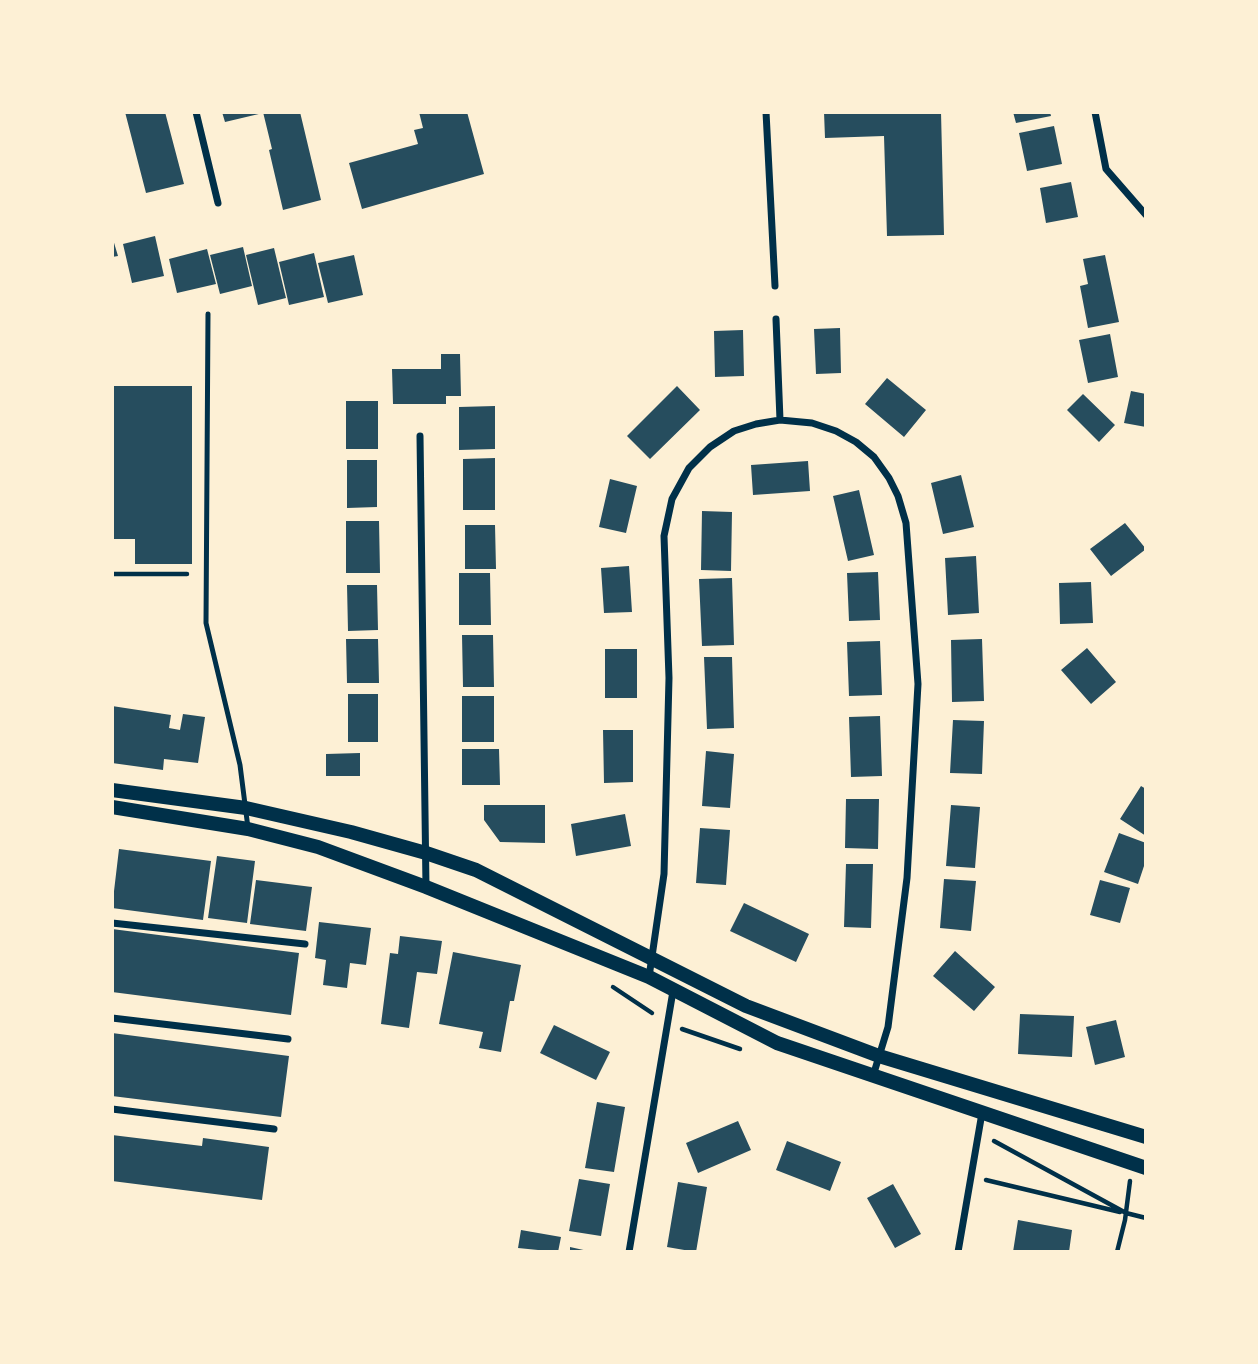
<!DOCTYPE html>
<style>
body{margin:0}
#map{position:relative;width:1258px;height:1364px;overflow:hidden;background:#fdf0d5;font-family:Ubuntu,sans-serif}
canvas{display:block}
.frame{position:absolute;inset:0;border:114px solid #fdf0d5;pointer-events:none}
</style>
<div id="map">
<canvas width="1258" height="1364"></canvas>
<div class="frame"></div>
</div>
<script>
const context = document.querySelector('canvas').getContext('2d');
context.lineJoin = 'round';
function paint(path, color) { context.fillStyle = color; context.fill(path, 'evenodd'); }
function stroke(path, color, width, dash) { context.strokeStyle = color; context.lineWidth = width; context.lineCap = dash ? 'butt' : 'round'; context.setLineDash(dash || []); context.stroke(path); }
paint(new Path2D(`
 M125,112H165L184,184L146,193Z
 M222,112H263V113L225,122Z
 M263,112H300L321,200L283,210L269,150L272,149Z
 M419,112H467L484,174L362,209L349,163L418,144L414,130L423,128Z
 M824,112H941L944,235L887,236L884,136L825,138Z
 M1013,112H1050L1051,116L1016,123Z
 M1054,126L1062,164L1027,171L1019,133Z
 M1071,182L1078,217L1046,223L1040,188Z
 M112,236L118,256L112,257Z
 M155,236L164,276L132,283L123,244Z
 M243,247L252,286L220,294L210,255Z
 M274,248L286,298L258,305L246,255Z
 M207,249L216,284L177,293L169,259Z
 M314,253L324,297L289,305L279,262Z
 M354,255L363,295L328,303L318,263Z
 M1105,255L1119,322L1088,328L1080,286L1088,284L1083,259Z
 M840,328L841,373L816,374L814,329Z
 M743,330L744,376L715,377L714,331Z
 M1110,334L1118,377L1088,383L1079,340Z
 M441,354H460L461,396H446V404H393L392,369H441Z
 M887,378L926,410L904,437L865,404Z
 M112,386H192V564H135V539H112Z
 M677,386L700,410L650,459L627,436Z
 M1131,391L1146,394V427L1124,423Z
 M1083,394L1115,425L1099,442L1067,410Z
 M346,401H378V449H346Z
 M495,406V449L459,450V407Z
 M495,458V510H463V459Z
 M347,460H377V507L347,508Z
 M808,461L810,491L753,495L751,465Z
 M961,475L974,527L943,534L931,483Z
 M610,479L637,486L626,533L599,527Z
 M859,490L874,555L848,561L833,496Z
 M702,511L732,512L731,571L701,570Z
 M346,521H379L380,573H346Z
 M1125,523L1146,549L1111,576L1090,549Z
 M465,525H495L496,569H465Z
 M976,556L979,613L948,615L945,558Z
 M629,566L632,612L604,613L601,568Z
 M878,572L880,620L849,621L847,573Z
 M459,573H490L491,625H459Z
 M732,578L734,645L702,646L699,579Z
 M1091,582L1093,623L1060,624L1059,583Z
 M347,585H377L378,630L348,631Z
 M462,635H493L494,687H463Z
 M346,639H378L379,683H347Z
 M982,639L984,701L952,702L951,640Z
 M880,641L882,695L849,696L847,642Z
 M1087,648L1116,682L1091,704L1061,670Z
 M605,649H637V698H605Z
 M704,657H732L734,728L707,729Z
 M348,694H378V742H348Z
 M462,696H494V742H462Z
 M112,706L171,715L169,728L180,730L183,714L205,717L198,763L164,759L163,770L112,763Z
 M880,716L882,776L851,777L849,717Z
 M953,720L984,721L982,774L950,773Z
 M603,730H633V782L604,783Z
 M462,749H499L500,785H462Z
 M706,751L734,754L730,808L702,806Z
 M360,753V776H326V754Z
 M1141,786L1146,789V836L1120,819Z
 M846,799H879L878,849L845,848Z
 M484,805H545V843L500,842L484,820Z
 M951,805L980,807L975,868L946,866Z
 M625,814L631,846L576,856L571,824Z
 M700,828L730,830L726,885L696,883Z
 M1119,833L1146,843V860L1138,884L1104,872Z
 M119,849L211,861L203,920L112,908Z
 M217,856L255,861L247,923L208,918Z
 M846,864H873L871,928L844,927Z
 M944,879L976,881L971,931L940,928Z
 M256,880L312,887L306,931L250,924Z
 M1100,880L1130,888L1120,923L1090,915Z
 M744,903L809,934L796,962L730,931Z
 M319,922L371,928L366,965L350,963L347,988L323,985L326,960L315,958Z
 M112,929L299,953L291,1015L112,992Z
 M400,936L442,941L437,974L417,972L409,1028L381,1024L390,953L398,954Z
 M955,951L995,987L974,1011L933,976Z
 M453,952L521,965L514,1001H510L501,1052L479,1048L483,1032L439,1024Z
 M1020,1014L1074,1016L1072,1057L1018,1054Z
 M1116,1020L1125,1057L1095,1065L1086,1027Z
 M554,1025L610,1052L596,1080L540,1053Z
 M112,1033L289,1056L281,1117L112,1096Z
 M597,1102L625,1107L614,1172L585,1168Z
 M738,1121L751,1150L698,1173L686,1143Z
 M112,1135L202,1146L203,1138L269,1147L262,1200L112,1181Z
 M787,1141L841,1162L830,1191L776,1170Z
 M579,1179L610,1184L601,1236L569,1231Z
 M678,1182L707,1187L696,1252L667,1247Z
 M893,1184L921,1234L895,1248L867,1198Z
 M1018,1220L1072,1230L1069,1252H1013Z
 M521,1230L561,1237L558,1252L518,1248Z
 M570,1247L588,1251V1252H570Z`), '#264d5e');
stroke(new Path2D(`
 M112,574H187
 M613,987L652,1013
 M682,1029L740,1049
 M994,1141L1126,1213L1146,1218
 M986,1180L1120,1212
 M1117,1252L1125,1220L1130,1181`), '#003049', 4.5);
stroke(new Path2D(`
 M208,314L206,623L240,765L248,828`), '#003049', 5);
stroke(new Path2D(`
 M196,112L218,203
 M766,112L775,286
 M1095,112L1106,169L1146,215
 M776,319L780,420
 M420,436L426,887
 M112,923L305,944
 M649,977L664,874L669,678L664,536L672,499L689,468L710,447L734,431L756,424L780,420L812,423L836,431L856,442L874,457L889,478L898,496L906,523L918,684L907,878L888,1027L873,1076
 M112,1018L288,1039
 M112,1109L274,1129
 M629,1252L673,991
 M958,1252L982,1113`), '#003049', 7);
stroke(new Path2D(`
 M112,790L246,808L351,832L426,853L476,870L746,1006L879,1056L1146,1137
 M112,807L248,829L318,847L426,887L649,977L777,1043L1146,1168`), '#003049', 14);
</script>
